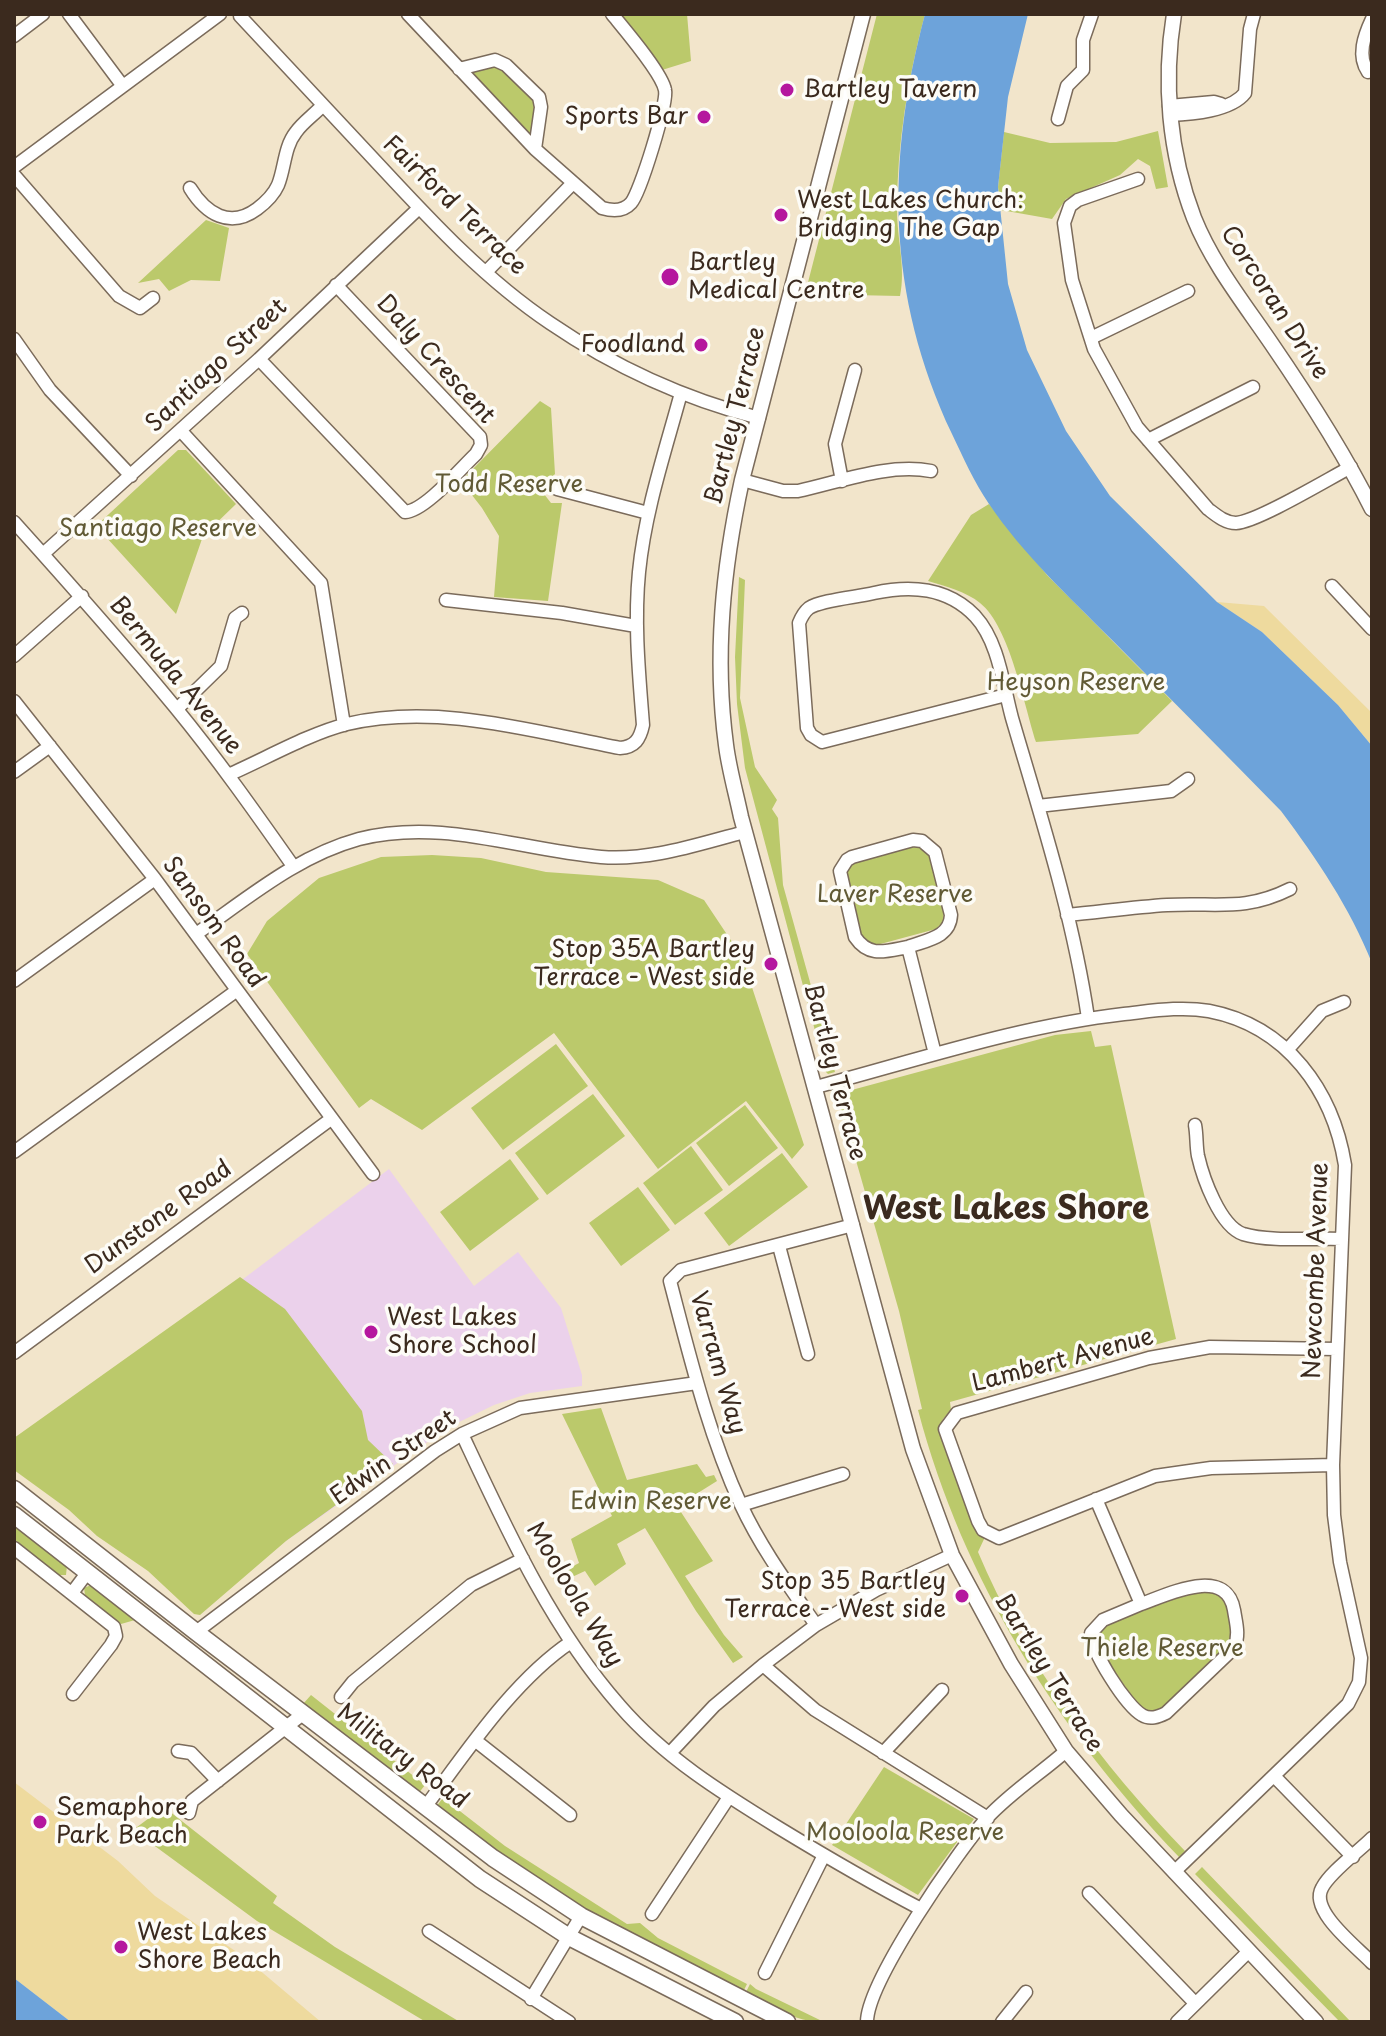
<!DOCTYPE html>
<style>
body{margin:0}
#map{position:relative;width:1386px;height:2036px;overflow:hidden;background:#f2e5cb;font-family:"Playpen Sans",sans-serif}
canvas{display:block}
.frame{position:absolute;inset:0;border:16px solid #3b2a1e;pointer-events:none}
</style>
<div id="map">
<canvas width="1386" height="2036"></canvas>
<div class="frame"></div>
</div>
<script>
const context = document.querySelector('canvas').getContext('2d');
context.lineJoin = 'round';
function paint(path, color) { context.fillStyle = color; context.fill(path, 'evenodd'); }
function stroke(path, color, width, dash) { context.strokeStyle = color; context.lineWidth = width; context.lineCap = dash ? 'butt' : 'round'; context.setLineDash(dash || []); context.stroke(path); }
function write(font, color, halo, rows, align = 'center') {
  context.font = font + ' "Playpen Sans",sans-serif'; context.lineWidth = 7; context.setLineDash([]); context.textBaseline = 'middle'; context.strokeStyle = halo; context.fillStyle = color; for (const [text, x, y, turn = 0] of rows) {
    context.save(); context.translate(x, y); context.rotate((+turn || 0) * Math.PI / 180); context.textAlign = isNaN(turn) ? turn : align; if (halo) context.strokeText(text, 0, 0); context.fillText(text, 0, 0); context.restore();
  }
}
paint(new Path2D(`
 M389,1169L474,1286L518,1252L561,1308L582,1375V1386L530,1393L494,1405L449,1427L286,1541L141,1356Z`), '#ebd1eb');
paint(new Path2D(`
 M620,14H687L691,61L662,70Z
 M877,14H925C908,78 897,144 897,210C897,239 906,268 900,296L805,294Z
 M495,60L539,97L535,149L459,69Z
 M1158,131L1168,187L1156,189L1150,166L1138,159L1120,175L1066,199L1052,219L1001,210L998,187L1004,132L1050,143L1116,142Z
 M206,220L229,228L220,281L191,280L169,291L159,279L138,283Z
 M540,401L551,408L555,474L545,483L544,494L551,503H562L548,601L494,597L499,536L482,508L461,481Z
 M178,450H186L236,504L203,536L176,614L96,526Z
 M989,504L1047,575L1172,701L1138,734L1036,742C1024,705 1010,627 980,603C967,592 945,586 928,581L971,515Z
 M739,577L745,580L740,698L755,767L777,800L772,809L778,818L783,885L835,1072L828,1074L826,1072L745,768L737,704L735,657Z
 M914,847L923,848L929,854L944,913L943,922L936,929L873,946L861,937L846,877L848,867L857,860Z
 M432,855L481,858L546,872L658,880L704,900L742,957L804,1145L792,1159L746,1101L658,1169L554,1033L422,1130L371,1099L359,1108L247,954L267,921L319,878L381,857Z
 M1091,1031L1095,1047L1111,1045L1176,1339L950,1402L951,1410L943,1419L939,1432L972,1521L985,1537L978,1552C1024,1662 1103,1766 1185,1851L1179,1857C1058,1730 963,1581 918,1410L922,1409L899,1311L837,1094L1055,1035Z
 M556,1044L588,1086L503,1150L471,1108Z
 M593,1094L625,1136L547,1195L515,1153Z
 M745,1105L778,1148L729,1186L696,1143Z
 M691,1146L723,1190L675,1225L643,1183Z
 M782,1153L808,1187L729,1246L704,1213Z
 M510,1159L539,1199L470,1251L440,1212Z
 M638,1187L670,1230L621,1266L589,1223Z
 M240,1277L285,1309L362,1411L368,1440L393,1464L286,1541L200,1615L194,1614L148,1571L97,1536L69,1510L14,1470V1438Z
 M601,1408L627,1480L697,1464L706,1477L714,1475L717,1481L677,1506L713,1561L685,1576L724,1635L743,1657L733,1663L696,1611L645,1528L617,1544L626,1564L595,1586L585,1571L557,1584L553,1577L579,1563L571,1539L612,1516L562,1414Z
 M14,1523L67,1565L66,1575H59L14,1539Z
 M91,1585L135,1620L121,1624L85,1595L84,1588Z
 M1214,1589C1229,1605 1237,1625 1230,1647L1165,1709L1155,1714L1142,1710L1098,1648L1097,1630L1100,1625L1173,1596Z
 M311,1695L425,1785L418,1794L303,1704Z
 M884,1767L974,1819L918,1895L832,1845Z
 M443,1798L505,1846L627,1924L640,1923L658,1938L747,1984L743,1992L571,1906L435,1808Z
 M164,1807L277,1896L273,1903L335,1947L460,2022H426L257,1921L133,1830Z
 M1202,1867L1351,2022H1340L1195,1874Z
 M750,1984L756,1989L824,2022C795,2022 771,2007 745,1994Z`), '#bbc96b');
paint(new Path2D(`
 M1217,602L1264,606L1372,713V746L1338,705L1262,632Z
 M14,1782L118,1861L155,1896L244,1957L321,2022H71L14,1978Z`), '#eeda9e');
paint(new Path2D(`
 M925,14H1028L1008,97L998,187L1008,284L1027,350L1066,431L1110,496L1217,602L1262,632L1338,705L1372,746V963C1350,908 1317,859 1281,811C1225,754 1168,696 1111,639C1068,596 1023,554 989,504C974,482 963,457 952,434C886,294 886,161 925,14Z
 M14,1978L71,2022H14Z`), '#6da3da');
const minor = new Path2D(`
 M69,14L122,85
 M408,14L535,149L602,208C612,211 623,212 631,203C640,193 668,103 665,90C662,73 625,30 612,14
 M240,16C287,66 334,116 381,167C433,223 486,280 550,323C613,366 685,399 759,418
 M14,36L43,14
 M459,69L495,60L506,65L539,97L541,107L535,149
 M1368,72C1357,56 1364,36 1372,19
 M1169,106L1214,102L1221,104
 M1170,115C1192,114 1231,111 1245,93L1250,29L1254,14
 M1058,119L1067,86L1083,70V40L1092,14
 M14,167L220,14
 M14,175L119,296L140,308L153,298
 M1138,179L1078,200L1070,206L1064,223L1072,280L1094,349L1137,427L1208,509C1216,515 1225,523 1236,523C1257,522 1328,479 1351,467
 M190,188C206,214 230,229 257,209C265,203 274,194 278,185C285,168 284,147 296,132C303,122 315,114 323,105
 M486,272L572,184
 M1091,338L1188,291
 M14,339L50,390L131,476
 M259,359L405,512C425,511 461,468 476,454L481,445L480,437L336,285
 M181,431L321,583L344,725
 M1148,440L1253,387
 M742,480L783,491H798C840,482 888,463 931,471
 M842,481L835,444L855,370
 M557,489L648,513
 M14,522C69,583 123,644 175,707C217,758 255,812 293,866
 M43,554L259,359L419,208
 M1332,586L1372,629
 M446,600L562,613L636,626
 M14,656L82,596
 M1006,695L822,742L811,735L807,728L799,623C801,618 804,612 809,608C821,600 858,597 874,593C911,585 947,587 975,616C999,642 1003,685 1012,718C1041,817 1073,916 1088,1018
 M14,701L155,879L373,1174
 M177,709L221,666L235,618L242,613
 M14,772L50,746
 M228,775C265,759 308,734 347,724C437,703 531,731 620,748C635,747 640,739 643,725C639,674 634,623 639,572C645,511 665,452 681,393
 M1038,806L1171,791L1188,779
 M1067,915C1100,912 1134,907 1167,905C1216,902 1244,912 1290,889
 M196,934C248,898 297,856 359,839C442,818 519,850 601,857C651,861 698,844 745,832
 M908,947C886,951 869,958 855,937L840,871L847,860L852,857L913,840L922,841L935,852L951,915C950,938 926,940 908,947L935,1054
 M14,981L155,879
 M1288,1049L1322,1011L1344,1002
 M816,1087C918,1060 1019,1026 1124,1014C1152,1011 1181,1006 1209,1011C1287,1026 1333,1091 1345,1165L1333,1465L1334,1515L1340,1562L1361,1658L1359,1682L1348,1704L1174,1872
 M1195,1125C1197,1135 1196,1146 1198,1156C1203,1178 1220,1226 1243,1234C1268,1242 1315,1238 1342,1239
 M14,1152L236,991
 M779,1246L808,1354
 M14,1353L331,1119
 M462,1434C506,1528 551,1628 620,1706C664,1757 722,1793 779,1828C825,1856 873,1884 921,1909
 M1333,1465L1211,1468L1155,1476L999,1538L983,1530L978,1521L945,1429L957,1413L1149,1358L1210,1347L1337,1349
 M1096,1499L1141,1604C1167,1595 1226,1565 1234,1610C1236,1623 1240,1635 1234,1648L1166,1713C1158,1717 1150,1720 1142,1715C1126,1706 1091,1651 1091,1633L1103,1620L1141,1604
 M741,1505L843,1474
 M14,1548L114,1627L116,1636L111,1645L73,1694
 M72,1593L87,1573
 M816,1625C789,1586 761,1548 741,1505C708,1433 690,1357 670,1281L681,1270L853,1225
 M196,1632L435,1451L462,1434L520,1408L697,1383
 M763,1665L815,1710L988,1818
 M341,1697L353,1682L471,1585L523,1559
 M476,1741L570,1815
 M178,1751L191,1753L218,1781
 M670,1753L714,1706L763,1665L816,1625L876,1590L952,1555
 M883,1753L942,1690
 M1274,1776L1353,1857
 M426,1806C467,1751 514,1680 571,1642
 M189,1813L192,1801L304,1713
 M1372,1838C1358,1852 1330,1872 1322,1888C1309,1911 1357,1947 1372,1963
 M1089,1893L1195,2003
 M652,1914L729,1797
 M429,1931L569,2022
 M765,1973L824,1855
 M531,1999L581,1916
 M867,2022C867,1982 958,1851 987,1818C1010,1793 1041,1773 1066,1751
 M1002,2022L1026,1992
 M1177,2022L1249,1951`);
const tertiary = new Path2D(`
 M863,14L742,480C723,568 714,655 726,745C729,769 736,793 741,817L913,1449L952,1555L1011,1664L1066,1751L1121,1815L1316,2022
 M1174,14C1163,82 1169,153 1194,218C1212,263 1243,302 1271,343C1308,397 1343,451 1372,509`);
const secondary = new Path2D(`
 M14,1489L196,1632L493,1858L581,1916L787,2022
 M14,1515L480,1879L569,1937L735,2022`);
stroke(minor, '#7b6b5b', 15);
stroke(tertiary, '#7b6b5b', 17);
stroke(secondary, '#7b6b5b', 19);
stroke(minor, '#fff', 12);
stroke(tertiary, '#fff', 14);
stroke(secondary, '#fff', 16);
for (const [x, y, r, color] of [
 [787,90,8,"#b5179e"],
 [704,117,8,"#b5179e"],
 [781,215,8,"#b5179e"],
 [670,277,10,"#b5179e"],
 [701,345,8,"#b5179e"],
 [771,964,8,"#b5179e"],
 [371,1332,8,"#b5179e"],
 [962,1596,8,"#b5179e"],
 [40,1822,8,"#b5179e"],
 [121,1947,8,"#b5179e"]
]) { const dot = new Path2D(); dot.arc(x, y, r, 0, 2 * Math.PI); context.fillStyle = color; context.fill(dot); stroke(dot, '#fdfcf7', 3); }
write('24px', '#3b2a1e', '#fdfcf7', [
 ["Bartley Tavern",803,90],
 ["Sports Bar",688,117,"right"],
 ["West Lakes Church:",797,201],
 ["Bridging The Gap",797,229],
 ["Bartley",688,263],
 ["Medical Centre",688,291],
 ["Foodland",685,345,"right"],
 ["Stop 35A Bartley",755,950,"right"],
 ["Terrace - West side",755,978,"right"],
 ["West Lakes",387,1318],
 ["Shore School",387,1346],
 ["Stop 35 Bartley",946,1582,"right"],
 ["Terrace - West side",946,1610,"right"],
 ["Semaphore",56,1808],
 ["Park Beach",56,1836],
 ["West Lakes",137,1933],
 ["Shore Beach",137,1961]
], 'left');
write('24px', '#3b2a1e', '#fdfcf7', [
 ["Fairford Terrace",454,206,44],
 ["Corcoran Drive",1274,303,57],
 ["Daly Crescent",435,360,48],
 ["Santiago Street",217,366,-43],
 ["Bartley Terrace",736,416,-76],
 ["Bermuda Avenue",175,676,51],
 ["Sansom Road",213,923,54],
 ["Bartley Terrace",834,1072,75],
 ["Dunstone Road",159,1218,-36],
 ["Newcombe Avenue",1317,1271,-88],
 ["Lambert Avenue",1063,1361,-15],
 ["Varram Way",717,1363,74],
 ["Edwin Street",394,1458,-35],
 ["Mooloola Way",574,1595,59],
 ["Bartley Terrace",1048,1673,58],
 ["Military Road",402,1757,37]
]);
write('24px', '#615a35', '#fdfcf7', [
 ["Todd Reserve",509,485],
 ["Santiago Reserve",158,529],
 ["Heyson Reserve",1076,683],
 ["Laver Reserve",895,895],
 ["Edwin Reserve",651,1502],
 ["Thiele Reserve",1162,1649],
 ["Mooloola Reserve",905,1833]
]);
write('bold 32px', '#3b2a1e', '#fdfcf7', [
 ["West Lakes Shore",1006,1210]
]);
</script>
